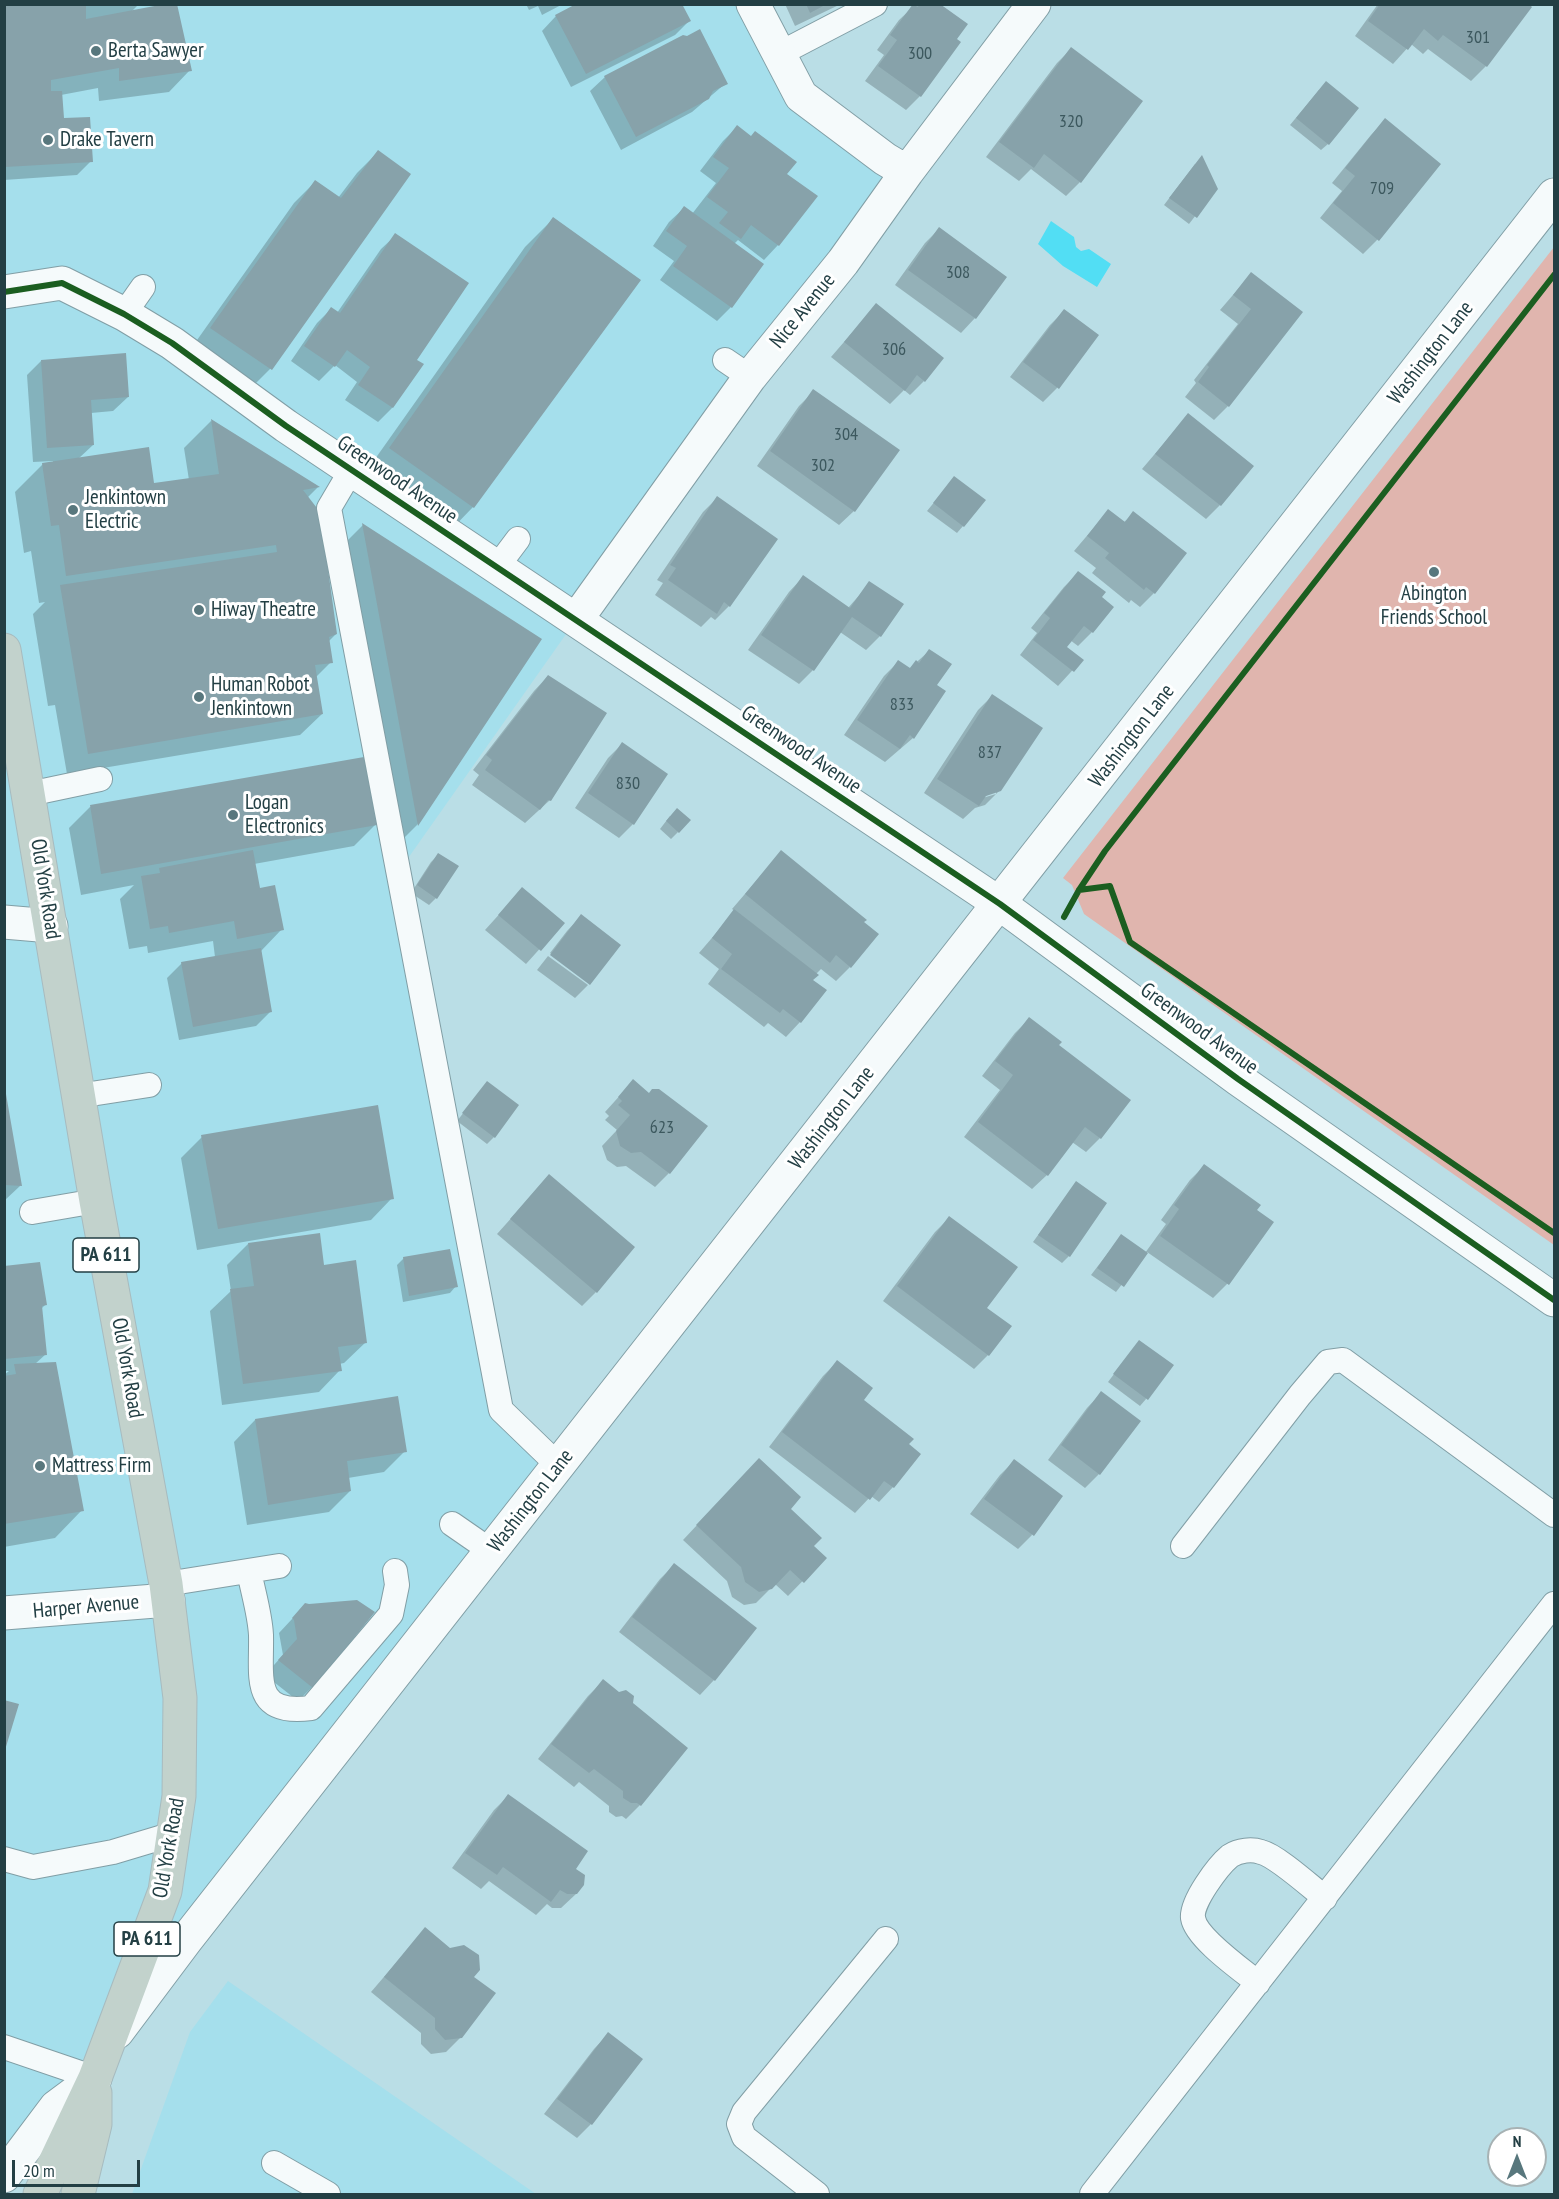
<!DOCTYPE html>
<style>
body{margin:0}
#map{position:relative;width:1559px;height:2199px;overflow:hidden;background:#badee6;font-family:"PT Sans Narrow",sans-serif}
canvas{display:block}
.frame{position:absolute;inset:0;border:6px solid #233f44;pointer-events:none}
.north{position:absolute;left:1487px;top:2127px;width:60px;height:60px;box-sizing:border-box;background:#fff;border:2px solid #a7b2b4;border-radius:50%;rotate:0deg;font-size:16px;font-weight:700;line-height:24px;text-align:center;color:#233f44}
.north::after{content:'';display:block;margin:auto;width:21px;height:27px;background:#58777d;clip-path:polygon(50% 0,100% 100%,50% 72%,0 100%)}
.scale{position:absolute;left:12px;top:2160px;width:128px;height:27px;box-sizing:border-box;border:3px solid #233f44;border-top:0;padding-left:8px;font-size:18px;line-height:21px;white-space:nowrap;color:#233f44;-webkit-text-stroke:4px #fff;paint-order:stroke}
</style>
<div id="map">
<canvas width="1559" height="2199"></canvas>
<div class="frame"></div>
<div class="north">N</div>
<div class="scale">20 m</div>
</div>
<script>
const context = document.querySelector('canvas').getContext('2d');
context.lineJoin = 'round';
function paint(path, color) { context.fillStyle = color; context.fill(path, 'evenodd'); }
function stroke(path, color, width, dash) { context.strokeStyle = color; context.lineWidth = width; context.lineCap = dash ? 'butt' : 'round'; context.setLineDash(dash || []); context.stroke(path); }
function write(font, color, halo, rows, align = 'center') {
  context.font = font + ' "PT Sans Narrow",sans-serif'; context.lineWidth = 6; context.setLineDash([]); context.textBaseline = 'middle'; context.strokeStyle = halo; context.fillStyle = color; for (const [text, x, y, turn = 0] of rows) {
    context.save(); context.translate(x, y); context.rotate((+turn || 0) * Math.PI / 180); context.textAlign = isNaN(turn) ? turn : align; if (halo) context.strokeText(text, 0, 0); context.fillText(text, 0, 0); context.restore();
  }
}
paint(new Path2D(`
 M5,5H753L779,54L907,172L576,620L399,871L501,1410L559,1466L5,2185Z
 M228,1981L536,2194H132L190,2032Z`), '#a5dfec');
paint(new Path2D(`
 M1554,247V1245L1084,914L1072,885L1063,878Z`), '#e0b5ae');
paint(new Path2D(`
 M1051,221L1074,237L1076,247L1081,251L1089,249L1111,264L1097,287L1063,266L1038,244Z`), '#52def4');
paint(new Path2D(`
 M4,4H139L131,12L190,70L169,92L99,101L98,88L61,95L63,120L91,161L77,175L4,180Z
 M526,4H563L542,15L538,6L529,10Z
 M785,4H841L795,26Z
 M919,4H938L920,96L906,110L865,81L884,55L877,50L899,20L914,6L916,7Z
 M1378,4H1527L1530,7L1486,66L1471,81L1428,49L1423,54L1411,44L1393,64L1355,36Z
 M556,16L689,21L675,35L571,87L542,31Z
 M683,36L726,83L692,112L621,150L590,91L605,77Z
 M1071,49L1080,182L1066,196L1031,169L1019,181L986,157L1057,63Z
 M1319,90L1328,144L1321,150L1290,125Z
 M1385,120L1439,165L1377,240L1363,254L1320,218L1342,191L1332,183L1371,135Z
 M737,127L785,174L816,196L778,245L764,260L738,240L734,244L731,307L717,321L660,280L674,261L653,246L669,222L684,208L692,214L716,183L700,171L723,141Z
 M378,152L270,369L249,390L190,350L294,203L315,182L338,198L357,173Z
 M1195,164L1216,189L1189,224L1164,205Z
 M553,219L473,507L446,535L363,476L525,247Z
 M939,229L975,318L961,333L895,285L925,243Z
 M396,235L415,360L422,364L392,408L378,422L345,400L357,382L335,365L319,381L291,361L317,323L331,309L337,313L381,249Z
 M1251,274L1301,312L1228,406L1214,420L1185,397L1196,383L1194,380L1238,324L1220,310Z
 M876,305L924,381L910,395L904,390L890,404L831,357Z
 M1064,311L1057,388L1043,402L1010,377L1050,325Z
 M41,361L128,397L113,411L91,413L93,445L78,459L153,485L189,480L184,448L211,421L318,487L307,498L336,634L328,642L331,662L315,678L322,714L300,735L67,774L55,705L48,706L33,614L45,602L39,603L31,551L24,553L15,492L43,464L53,463V461L33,462L27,375Z
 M814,391L854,511L839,525L757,466L799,406Z
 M1188,415L1220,505L1206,519L1142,469Z
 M954,478L963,526L957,533L927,511Z
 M717,498L729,606L715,620L711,617L701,627L655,595L663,583L657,580L703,512Z
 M1108,511L1123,523L1134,513L1154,593L1140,607L1131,600L1129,603L1092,573L1096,568L1074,551Z
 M363,525L540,640L417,825L397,845L342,546Z
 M1078,573L1100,598L1092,632L1078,646L1070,640L1065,647L1081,661L1058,686L1020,655L1037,633L1031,628L1064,587Z
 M803,577L848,608L870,583L880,636L866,650L840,632L813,670L799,684L748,650L789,592Z
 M929,651L935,686L944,691L913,738L885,762L844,735L884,676L898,662L909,669Z
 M548,676L550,800L525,823L472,785L479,775L473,770L534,691Z
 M992,696L1000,790L996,794V791L979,799L996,794L985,805L975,808L963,819L924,793L978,710Z
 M622,744L633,824L619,838L575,808L608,758Z
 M363,758L375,825L354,846L254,864L259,890L282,929L261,951L270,1012L256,1026L179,1040L167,978L182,963L215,957L213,941L148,953L147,946L129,949L120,899L134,885L81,895L69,828L90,807Z
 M670,816L678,832L671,839L660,829Z
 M781,852L850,967L836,981L821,969L816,974L812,980L800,1022L786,1037L768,1023L764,1027L708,984L719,969L699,953L735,911L732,909Z
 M438,855L436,898L429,905L411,893L431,862Z
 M522,889L563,923L526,964L485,930Z
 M581,916L589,983L550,953L567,931Z
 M548,956L588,985L575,998L537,970Z
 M1029,1019L1057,1046L1100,1138L1086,1152L1072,1142L1047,1175L1032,1189L964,1137L1000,1090L982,1076L1015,1033Z
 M633,1081L669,1173L655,1187L626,1166L617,1167L607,1160L602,1146L617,1130L605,1120L609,1116L605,1112Z
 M487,1083L494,1137L487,1144L457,1121Z
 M4,1096L20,1186L4,1201Z
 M202,1137L392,1198L371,1220L197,1250L181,1158Z
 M1204,1166L1272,1223L1227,1284L1213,1298L1147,1252L1116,1292L1091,1275L1121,1236L1145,1253L1166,1224L1161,1220L1190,1180Z
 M549,1176L596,1292L582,1306L497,1234Z
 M1076,1183L1069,1256L1062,1263L1033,1242Z
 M949,1218L985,1308L988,1355L974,1369L883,1301L935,1232Z
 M248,1244L323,1266L366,1342L344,1363L339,1364L340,1370L319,1392L222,1405L210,1311L231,1291L227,1265Z
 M404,1258L456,1286L450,1293L403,1302L397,1265Z
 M4,1267L45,1305L41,1309L46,1354L35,1364L82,1510L55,1538L4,1547V1375L9,1371H4Z
 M1133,1349L1146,1399L1140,1406L1108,1382Z
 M837,1362L862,1400L893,1487L879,1502L871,1496L855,1513L769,1447L823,1376Z
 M1101,1393L1099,1474L1085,1488L1048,1460L1087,1408Z
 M255,1420L405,1451L384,1472L348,1478L350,1491L329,1512L247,1525L234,1442Z
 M1014,1461L1032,1535L1018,1549L970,1514L1000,1475Z
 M745,1474L788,1509L812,1546L825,1558L788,1596L775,1584L756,1603L744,1605L732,1597L727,1581L683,1540Z
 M674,1565L755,1629L714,1680L700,1695L619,1632L660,1579Z
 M305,1605L312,1687L298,1701L265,1675L283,1655L279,1633Z
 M603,1681L640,1805L626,1819L622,1816L616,1817L609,1812V1806L579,1782L574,1787L538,1759L588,1696Z
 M508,1796L574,1869L576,1894L561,1908H552L547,1904L536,1915L489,1881L481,1889L452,1868L494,1810Z
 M425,1929L472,1977L461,2037L446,2052L431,2054L421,2044V2033L371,1992Z
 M608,2034L591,2124L577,2138L544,2114L594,2049Z`), '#0003');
paint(new Path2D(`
 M5,4H86V19L165,4H177L192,71L119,81V68L51,80V91H62L64,118L90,117L93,162L5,167Z
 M576,4H682L691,21L586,74L555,15Z
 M806,4H827L810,13Z
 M913,4L918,7L919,4H940L968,24L957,39L961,42L921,97L878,66L897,40L890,35Z
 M1380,4H1529L1532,7L1487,67L1443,35L1438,41L1424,29L1408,50L1368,21Z
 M700,29L728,84L713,91L709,99L636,137L604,76L683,35L687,36Z
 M1071,47L1143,101L1081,183L1044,154L1034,168L999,142Z
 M1326,81L1359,108L1329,145L1296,118Z
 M1385,118L1441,164L1379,241L1333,203L1355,176L1345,168Z
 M737,125L751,136L755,131L797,162L787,174L818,196L779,246L751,225L741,239L719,223L728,212L707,197L729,168L713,157Z
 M378,150L411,174L272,370L210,328L315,180L341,198Z
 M1202,155L1218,189L1197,218L1169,198Z
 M684,206L764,264L732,308L673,266L687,246L666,231Z
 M553,217L641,280L474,508L389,448Z
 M939,227L1007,277L976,319L908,270Z
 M395,233L469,283L417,360L424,364L393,408L358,385L370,367L347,350L335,367L304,346L331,307L340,313Z
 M1251,272L1303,312L1229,407L1198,382L1209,367L1207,365L1251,309L1233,295Z
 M876,303L944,358L925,382L917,375L905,391L844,342Z
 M1064,309L1099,335L1059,389L1023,362Z
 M126,353L129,397L91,400L94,445L47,448L41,360Z
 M813,389L900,450L855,512L770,451Z
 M1188,413L1254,466L1221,506L1155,454Z
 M211,419L320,487L303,490L320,512L337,634L329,637L333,663L315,665L323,714L88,754L60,585L277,552L276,545L66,576L59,525L51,526L42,463L149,447L154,483L219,474Z
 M954,476L986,500L964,527L933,503Z
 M717,496L778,539L730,607L724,602L717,614L668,580L676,568L670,565Z
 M1108,509L1125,522L1133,511L1187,553L1155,594L1146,587L1144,590L1105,558L1109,553L1087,536Z
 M362,523L542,639L418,826Z
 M1078,571L1106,592L1102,597L1114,607L1093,633L1084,626L1067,647L1084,660L1074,672L1033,640L1050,618L1044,613Z
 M803,575L850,608L869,581L904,604L881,637L852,617L814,671L761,635Z
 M929,649L952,664L937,685L946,691L914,739L910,735L900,749L857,720L898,660L910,668L916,660L919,663Z
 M548,675L607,713L551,801L548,800L540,810L485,770L492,760L486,755Z
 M992,694L1043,728L1001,791L986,796L979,806L937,779Z
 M622,742L668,774L634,825L588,793Z
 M364,757L377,825L101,874L90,805Z
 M677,808L691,820L679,833L666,821Z
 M253,850L260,888L275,885L284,930L237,939L234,921L169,933L168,926L150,929L141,876L160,873L159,868Z
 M781,850L867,920L864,922L879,934L851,968L836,955L830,963L745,894Z
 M438,853L459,866L437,899L417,885Z
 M522,887L565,923L541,951L498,915Z
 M734,909L819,975L813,980L827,990L801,1023L783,1009L780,1013L721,969L732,954L712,938Z
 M581,914L621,945L590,985L550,955Z
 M261,948L272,1012L193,1027L181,962Z
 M1029,1017L1062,1042L1059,1045L1131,1100L1101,1139L1085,1127L1048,1176L978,1122L1013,1075L995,1061Z
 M633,1079L649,1093L652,1089H659L708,1126L670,1174L641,1152L631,1153L620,1146L616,1131L630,1115L618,1105L622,1101L618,1097Z
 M487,1081L519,1105L495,1138L462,1113Z
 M5,1094H6L22,1186L5,1185Z
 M378,1105L394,1199L218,1229L201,1135Z
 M1204,1164L1261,1205L1257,1210L1274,1222L1229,1285L1160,1236L1179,1209L1174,1205Z
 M549,1174L635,1247L597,1293L510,1219Z
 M1076,1181L1107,1203L1070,1257L1038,1235Z
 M949,1216L1018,1267L987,1308L1012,1326L989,1356L897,1286Z
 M320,1233L324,1265L356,1260L367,1343L338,1347L342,1371L243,1384L230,1289L254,1286L248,1243Z
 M1121,1234L1148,1253L1124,1287L1097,1268Z
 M450,1249L458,1287L409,1296L403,1257Z
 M40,1262L47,1305L42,1306L47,1355L4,1359V1266Z
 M1139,1340L1174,1365L1148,1400L1113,1374Z
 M837,1360L873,1388L864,1400L914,1439L909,1444L921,1454L894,1488L884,1481L870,1500L782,1432Z
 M56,1362L84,1511L4,1524V1376L16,1374L14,1364Z
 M1101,1391L1141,1421L1100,1475L1061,1445Z
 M398,1396L407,1452L347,1461L351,1491L268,1505L255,1419Z
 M759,1458L801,1497L791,1509L822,1538L814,1546L827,1558L804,1583L790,1570L772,1589L759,1592L745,1582L741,1567L696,1525Z
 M1014,1459L1063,1496L1034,1536L984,1499Z
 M674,1563L757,1628L715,1681L632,1617Z
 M357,1600L375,1612L313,1688L278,1660L297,1639L294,1620L292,1618L305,1603L309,1604Z
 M603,1679L619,1692L626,1690L634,1696L633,1703L688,1748L641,1806L637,1803H631L623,1798V1791L594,1769L589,1773L551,1744Z
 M4,1700L19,1704L5,1750H4Z
 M508,1794L588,1851L576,1869L585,1875L584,1885L577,1894H567L560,1890L551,1902L503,1867L497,1875L465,1853Z
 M425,1927L450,1948L464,1945L479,1955L480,1970L474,1977L496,1993L462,2038L445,2040L435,2029V2018L384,1977Z
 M608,2032L643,2059L592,2125L557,2099Z`), '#87a2aa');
const lane = new Path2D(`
 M779,54L875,4
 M124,314L143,287
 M725,360L750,377
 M352,469L329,508L501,1410L559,1466
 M497,567L518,539
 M29,794L100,779
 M78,1096L149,1085
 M32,1212L96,1201
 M452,1524L491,1551
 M1183,1546L1300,1395L1328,1362L1343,1360L1554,1515
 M249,1571C253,1592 260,1614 261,1635C262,1677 251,1716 311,1708L391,1614L397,1585L395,1571
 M166,1584L279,1566
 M4,1859L33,1867L113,1852L173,1834
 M1258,1983C1242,1970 1196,1938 1193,1918C1191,1902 1218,1866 1230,1856C1239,1850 1252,1849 1261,1852C1277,1856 1311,1887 1325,1898
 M4,2047L95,2078
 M274,2163L328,2194
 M817,2194L744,2137L739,2124L744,2112L886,1939
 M1092,2194L1554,1604`);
const street = new Path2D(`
 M753,4L801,96L885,159L907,172
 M4,292L62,283L124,314L172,343L286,426L1000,904L1238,1079L1554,1300
 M576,620L750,377L843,262L907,172L1034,4
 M4,1613L168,1600`);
const secondary = new Path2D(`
 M4,922L51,926
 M117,2032L186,1940L1554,195
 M4,2176L56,2107L95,2078`);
const highway = new Path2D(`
 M4,650L96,1201L166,1584L180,1698L179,1796L165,1891L95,2078L40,2194
 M78,2194L95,2124V2093`);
stroke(lane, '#819ea5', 26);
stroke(street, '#819ea5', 35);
stroke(secondary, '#819ea5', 35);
stroke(highway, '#a7bbbf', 35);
stroke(lane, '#f5fafb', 24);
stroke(street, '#f5fafb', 33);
stroke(secondary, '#f5fafb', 33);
stroke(highway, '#c2d2cc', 33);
stroke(new Path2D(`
 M4,292L62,283L124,314L172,343L286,426L1000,904L1238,1079L1554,1300
 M1079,890L1110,886L1130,942L1554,1233
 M1064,917L1079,890L1105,851L1554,275`), '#1b5e20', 6);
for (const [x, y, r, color] of [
 [96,51,6,"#58777d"],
 [48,140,6,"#58777d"],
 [73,510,6,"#58777d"],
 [1434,572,6,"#58777d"],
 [199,610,6,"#58777d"],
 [199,697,6,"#58777d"],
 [233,815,6,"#58777d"],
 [40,1466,6,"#58777d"]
]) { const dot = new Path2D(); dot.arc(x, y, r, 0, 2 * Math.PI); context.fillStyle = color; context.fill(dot); stroke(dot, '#fff', 2); }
write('18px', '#3c585e', null, [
 ["301",1478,38],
 ["300",920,54],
 ["320",1071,122],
 ["709",1382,189],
 ["308",958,273],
 ["306",894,350],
 ["304",846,435],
 ["302",823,466],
 ["833",902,705],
 ["837",990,753],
 ["830",628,784],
 ["623",662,1128]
]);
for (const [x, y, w] of [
 [106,1255,66],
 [147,1939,66]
]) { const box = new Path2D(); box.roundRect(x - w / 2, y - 17, w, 34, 4.5); context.fillStyle = '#fff'; context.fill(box); stroke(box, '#233f44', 1.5); }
write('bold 20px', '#233f44', null, [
 ["PA 611",106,1255],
 ["PA 611",147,1939]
]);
write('21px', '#233f44', '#fff', [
 ["Berta Sawyer",108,51],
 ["Drake Tavern",60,140],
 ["Jenkintown",85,498],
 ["Electric",85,522],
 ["Abington",1434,594,"center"],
 ["Friends School",1434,618,"center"],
 ["Hiway Theatre",211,610],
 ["Human Robot",211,685],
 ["Jenkintown",211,709],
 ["Logan",245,803],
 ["Electronics",245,827],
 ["Mattress Firm",52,1466]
], 'left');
write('21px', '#233f44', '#fff', [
 ["Nice Avenue",803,311,-51],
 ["Washington Lane",1431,353,-52],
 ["Greenwood Avenue",397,480,34],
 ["Washington Lane",1132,736,-52],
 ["Greenwood Avenue",801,750,34],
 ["Old York Road",45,889,81],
 ["Greenwood Avenue",1199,1029,36],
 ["Washington Lane",832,1118,-52],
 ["Old York Road",127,1368,80],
 ["Washington Lane",531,1501,-52],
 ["Harper Avenue",86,1607,-5],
 ["Old York Road",169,1848,-80]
]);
</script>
